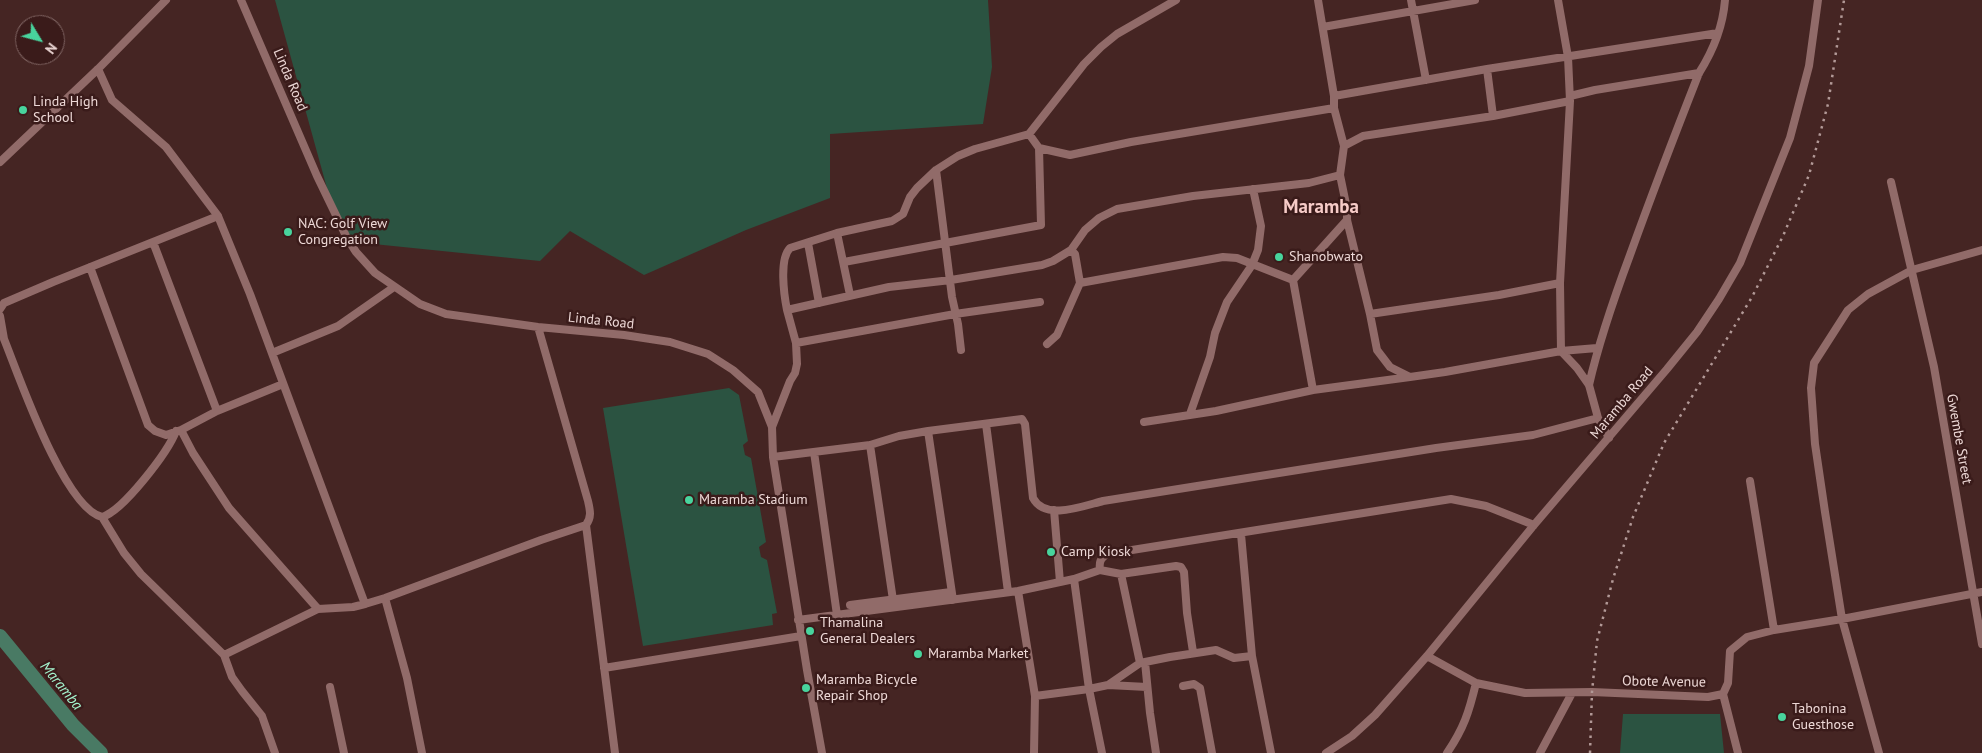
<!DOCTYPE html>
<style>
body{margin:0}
#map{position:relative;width:1982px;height:753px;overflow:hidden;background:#452523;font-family:"PT Sans",sans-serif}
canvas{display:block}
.north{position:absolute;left:15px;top:15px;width:50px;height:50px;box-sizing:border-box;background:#3a1b1a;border:1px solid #826765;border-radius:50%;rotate:127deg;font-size:14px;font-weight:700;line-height:20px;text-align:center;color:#edd8d6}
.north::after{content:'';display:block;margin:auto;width:18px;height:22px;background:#48d49d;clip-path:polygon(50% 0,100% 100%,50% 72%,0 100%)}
</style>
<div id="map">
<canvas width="1982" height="753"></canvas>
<div class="north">N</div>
</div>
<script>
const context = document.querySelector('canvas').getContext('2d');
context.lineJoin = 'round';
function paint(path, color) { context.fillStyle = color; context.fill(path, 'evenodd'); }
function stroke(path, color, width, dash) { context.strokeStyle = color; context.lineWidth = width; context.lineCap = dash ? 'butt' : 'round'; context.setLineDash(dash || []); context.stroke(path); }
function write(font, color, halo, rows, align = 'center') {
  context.font = font + ' "PT Sans",sans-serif'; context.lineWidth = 5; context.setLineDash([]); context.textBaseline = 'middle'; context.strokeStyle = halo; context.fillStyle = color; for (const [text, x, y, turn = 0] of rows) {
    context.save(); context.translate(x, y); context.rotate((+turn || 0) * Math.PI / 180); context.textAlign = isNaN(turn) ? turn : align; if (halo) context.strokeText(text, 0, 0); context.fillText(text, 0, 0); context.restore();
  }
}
paint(new Path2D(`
 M275,0H988L992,67L983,124L830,134V198L746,230L644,275L570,231L540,261L354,242L333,210Z
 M729,388L739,395L748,441L743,445L745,455L751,458L766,542L759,547L761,557L767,560L777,613L772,614L773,625L643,646L603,408Z
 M1623,714H1720L1724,753H1620Z`), '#2b5341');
stroke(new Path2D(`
 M0,636L73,725L101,753`), '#497a64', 14);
stroke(new Path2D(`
 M241,0L317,176L347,238L356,252L375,273L420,304L446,314L538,327L624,335L670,342L708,354L733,370L758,392L772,427L773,457L807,670L822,753
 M1318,0L1334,96
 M1411,0L1426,80
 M1558,0L1568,57L1570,101L1560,283L1561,351L1577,368L1589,385L1598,418L1609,438
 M1323,27L1475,0
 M98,69L112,100L166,147L218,216
 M1487,69L1493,116
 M1570,96L1595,90L1699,73
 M1570,101L1493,116L1363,136L1344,146L1340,175L1347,209V220L1370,314L1377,350L1390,367L1410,377L1445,372L1561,351L1597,348
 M1334,108L1344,146
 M1039,148L1070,155L1131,142L1334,108V96L1487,69L1718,33
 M0,162L98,69L166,0
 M936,170L952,297L958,324L961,350
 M1891,182L1934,367L1982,644
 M837,233L850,295
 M153,242L217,411
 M808,243L819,303
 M1071,250L1085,230L1099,218L1117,209L1193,196L1309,183L1340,175
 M844,262L1041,225L1039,148L1029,134
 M90,267L148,425L155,431L166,435L181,430L217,411L283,384
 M1293,280L1347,220
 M1080,283L1223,257L1237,258L1293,280L1313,390
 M0,309L4,303L53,282L218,216L250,294L365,604L385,598L541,540L586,525C592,517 590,510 588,501L538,327
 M787,310C784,295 779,259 790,248L837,233L892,221L903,214L910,197L917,188L936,170L958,156L975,149L1029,134L1084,64L1101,47L1117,34L1176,0
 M1370,314L1499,295L1560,283
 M0,316L4,339C19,376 64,508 102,517L124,553L141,574L224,655L232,677L242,691L262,716L275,753
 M796,343L955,314L1040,302
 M272,353L338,326L394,287
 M1589,385C1599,341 1614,298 1630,255C1652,194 1675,134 1699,73C1713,51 1723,26 1725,0
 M1190,414L1210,357L1215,333L1227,302L1252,265L1258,250L1261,226L1253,189
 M1144,422L1216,411L1313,390L1410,377
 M986,424L1008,592
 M772,427L790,381L795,373L797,364L796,343L787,310L889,287L951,280L1042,265L1053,261L1071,250L1075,254L1080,283L1057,335L1047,344
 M181,430L193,453L229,508L318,609
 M928,431L953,600
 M870,445L893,600
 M814,452L837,615
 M773,457L870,445L899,436L928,431L1022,419L1025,424L1033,498C1045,521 1083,506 1103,501L1436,448L1533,435L1598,418
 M1750,481L1774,630
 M1054,510L1060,582
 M102,517C123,511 168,452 176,431
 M586,525L615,753
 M1241,534L1252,656L1271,753
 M1121,574L1140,663
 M1074,579L1089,689L1102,753
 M1018,591L1035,696L1034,753
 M385,598L407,678L422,753
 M850,605L951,592
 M798,620L1018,591L1074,579L1100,570
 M1193,652L1187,613L1184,572L1181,567L1176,566L1121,574L1100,570C1099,562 1100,559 1107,554L1451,499L1486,506L1534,525
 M224,655L318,609L353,607L365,604
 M1427,656L1476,683L1525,693L1592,692L1708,697L1723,694L1728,683L1730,651L1747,637L1774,630L1842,619L1982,592
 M1145,662L1150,713L1156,753
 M604,668L801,636
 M1108,685L1140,663L1170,657L1216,650L1234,658L1252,656
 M1183,686L1194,684L1200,688L1212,753
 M330,687L344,753
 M1723,694L1738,753
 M1035,696L1089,689L1108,685L1147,687
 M1326,753L1352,736L1375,715L1427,656L1534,525L1667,369L1697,332L1719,299L1740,263L1790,138L1809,66L1818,0
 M1447,753C1464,728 1469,712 1476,683
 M1540,753L1572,693
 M1879,753L1842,619L1825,512L1815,444L1811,388L1814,363L1848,310L1868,294L1912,270L1982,250`), '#916b69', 8);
stroke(new Path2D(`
 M1590,753L1592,692L1597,641L1613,579L1633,517L1664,443L1752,297L1783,236L1809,175L1828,104L1844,0`), '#b29997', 2.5, [2.5, 5]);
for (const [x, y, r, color] of [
 [23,110,5,"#48d49d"],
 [288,232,5,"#48d49d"],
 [1279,257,5,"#48d49d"],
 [689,500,5,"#48d49d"],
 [1051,552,5,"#48d49d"],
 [810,631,5,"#48d49d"],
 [918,654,5,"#48d49d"],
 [806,688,5,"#48d49d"],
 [1782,717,5,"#48d49d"]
]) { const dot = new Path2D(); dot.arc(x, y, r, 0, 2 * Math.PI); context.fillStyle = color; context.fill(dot); stroke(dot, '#3a1b1a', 2); }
write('14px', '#edd8d6', '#3a1b1a', [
 ["Linda Road",290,80,67],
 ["Linda Road",601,321,6],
 ["Maramba Road",1622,403,-50],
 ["Gwembe Street",1959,439,80],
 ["Obote Avenue",1664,682,1]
]);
write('14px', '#edd8d6', '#3a1b1a', [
 ["Linda High",33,102],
 ["School",33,118],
 ["NAC: Golf View",298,224],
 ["Congregation",298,240],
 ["Shanobwato",1289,257],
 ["Maramba Stadium",699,500],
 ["Camp Kiosk",1061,552],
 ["Thamalina",820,623],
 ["General Dealers",820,639],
 ["Maramba Market",928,654],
 ["Maramba Bicycle",816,680],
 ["Repair Shop",816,696],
 ["Tabonina",1792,709],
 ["Guesthose",1792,725]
], 'left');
write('italic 15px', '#a5f5cf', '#3a1b1a', [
 ["Maramba",61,686,51]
]);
write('bold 19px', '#f6cbc7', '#3a1b1a', [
 ["Maramba",1321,208]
]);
</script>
